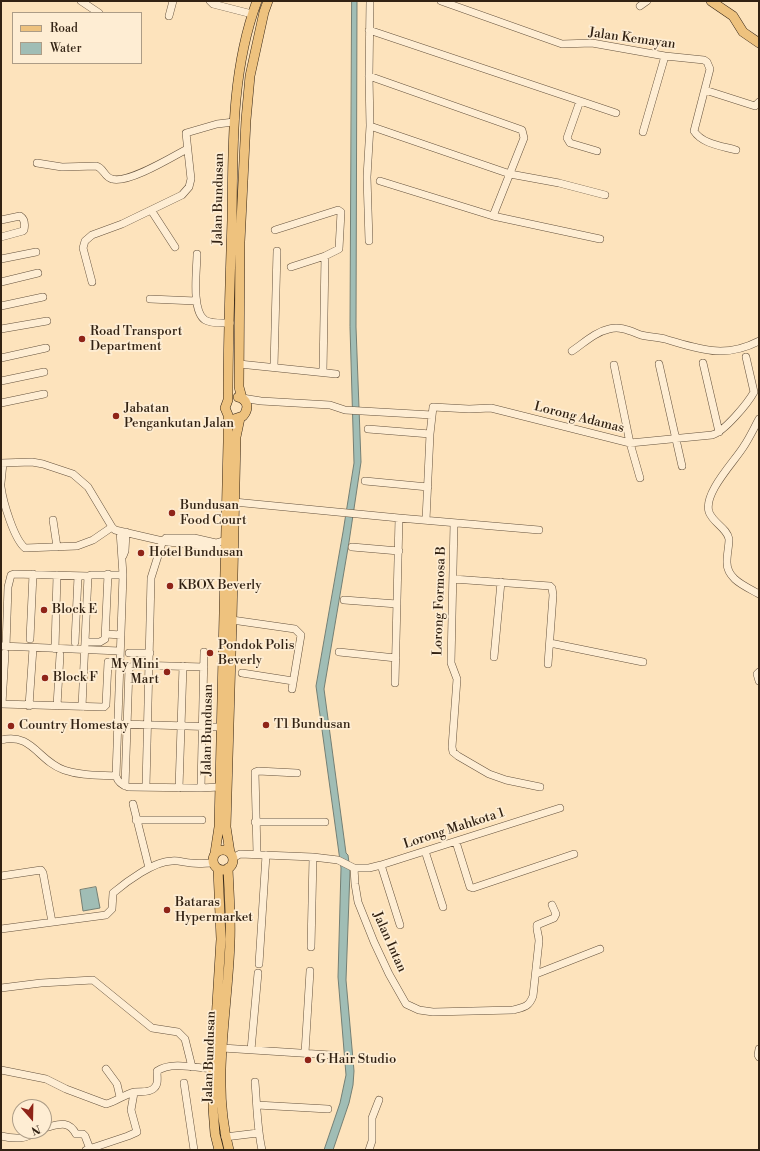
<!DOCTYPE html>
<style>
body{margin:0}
#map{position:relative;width:760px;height:1151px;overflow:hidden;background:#fde3bc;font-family:"Libre Bodoni",serif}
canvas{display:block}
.frame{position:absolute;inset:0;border:2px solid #322213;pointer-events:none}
.legend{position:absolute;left:12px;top:12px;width:130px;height:52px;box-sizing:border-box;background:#feedd3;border:1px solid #ac9c86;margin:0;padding:5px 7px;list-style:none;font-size:12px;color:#322213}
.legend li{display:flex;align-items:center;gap:8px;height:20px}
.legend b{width:20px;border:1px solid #ac9c86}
.north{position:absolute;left:12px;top:1099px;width:40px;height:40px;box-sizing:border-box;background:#feedd3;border:1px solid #ac9c86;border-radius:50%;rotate:160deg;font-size:11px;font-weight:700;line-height:16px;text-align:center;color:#322213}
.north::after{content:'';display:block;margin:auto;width:14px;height:18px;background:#8f2418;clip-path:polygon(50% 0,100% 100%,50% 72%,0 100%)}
</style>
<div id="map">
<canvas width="760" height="1151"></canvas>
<div class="frame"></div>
<ul class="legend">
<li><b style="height:5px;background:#eec27e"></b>Road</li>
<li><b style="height:11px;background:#a0bdb5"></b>Water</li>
</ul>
<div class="north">N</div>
</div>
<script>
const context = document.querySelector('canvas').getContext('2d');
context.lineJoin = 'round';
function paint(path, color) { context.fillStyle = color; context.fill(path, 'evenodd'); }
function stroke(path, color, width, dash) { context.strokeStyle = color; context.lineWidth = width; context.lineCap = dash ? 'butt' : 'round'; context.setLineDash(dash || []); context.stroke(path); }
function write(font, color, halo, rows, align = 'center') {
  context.font = font + ' "Libre Bodoni",serif'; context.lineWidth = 3.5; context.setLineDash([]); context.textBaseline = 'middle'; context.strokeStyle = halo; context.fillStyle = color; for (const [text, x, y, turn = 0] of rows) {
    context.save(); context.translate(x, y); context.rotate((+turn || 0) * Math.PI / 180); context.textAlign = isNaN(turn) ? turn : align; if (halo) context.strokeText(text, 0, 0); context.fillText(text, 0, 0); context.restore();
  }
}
paint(new Path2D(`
 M226,874L224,888L225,933V1150H223L216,1111L219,875Z`), '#bec491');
const water = new Path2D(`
 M352,1H357L356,327L361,462L349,542L324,689L346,853L348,855L350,871L346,980L354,1071L353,1085L349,1103L333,1150H324L340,1103L346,1075L338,977L341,868L316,686L343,532L354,463L350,327Z
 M96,887L100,908L83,911L80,890Z`);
paint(water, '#a0bdb5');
stroke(water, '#747f74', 1);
const minor = new Path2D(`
 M81,1L99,13
 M210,1L213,4L252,14
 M370,1L369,76L370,126L510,174L559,183L605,195
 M441,1L562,44L592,43L665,56L704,60L707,62L710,69L694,131C702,144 722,146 736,150
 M640,6L647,1
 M169,16L173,1
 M369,30L616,113
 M369,76L522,130L524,138L493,216
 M705,90L755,106L759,102
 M580,101L567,138L570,143L597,151
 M643,132L665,56
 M37,163L62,167L96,166C104,168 104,177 112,179C128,184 172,157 187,149
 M380,181L493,216L600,239
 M151,210L175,247
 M1,220L20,216C25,219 25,225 24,230L23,231L1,237
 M275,230L338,210L341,212L339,249L325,256L291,267
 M369,241L367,177L370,126
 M197,254C197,269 191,311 205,320C211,324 223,323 230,323
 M1,259L36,252
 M1,282L38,273
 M92,282L83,248L85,241L92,235L122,224L182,195L189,187L191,179L186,133L217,124L234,122
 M150,299L196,301
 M1,306L43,297
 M1,329L47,321
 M572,351C584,343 595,332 609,329C621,326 630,331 641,335C649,337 657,337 665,339C700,349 724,359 759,341
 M1,358L46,348
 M703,363L719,432
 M239,364L336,374
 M659,364L682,466
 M614,365L630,443L640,478
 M274,367L277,251
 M323,372L325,256
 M1,381L44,372
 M242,398L261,401L330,405L345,410L432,415
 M1,403L44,394
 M759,419C754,428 750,437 744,446C735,461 703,493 709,512C713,523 727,528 729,539C729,546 727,554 727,561C726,579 745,586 759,594
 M368,429L430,434
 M1,463L32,462L43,464L73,474L88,487L112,527L115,530L167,542L190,544L225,550
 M365,481L428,487
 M1,483L3,463
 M1,487C3,502 14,539 25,548L77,546L93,540L112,527
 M234,502L399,518L539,530
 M53,520L57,547
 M426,520L430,434L433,407L469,409L491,408L630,443L712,435C724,432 748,403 754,392L746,357
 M454,523L451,663L457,679L452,747L453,752L458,756L489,774L506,780L540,787
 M120,531L123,575L116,776C118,782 121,785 128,787L201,788L219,787
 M166,538H194L216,543L226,540
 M352,547L399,551
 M123,556L125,551L126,532
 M453,579L550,586L552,588L553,595L548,664
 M344,600L397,604
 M232,620L295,629L301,635L292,689
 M106,634L121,635
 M30,639L33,574
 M75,642L78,576
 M85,642H100L105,639L108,574
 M550,643L643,662
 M1,646L120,651
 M6,647L8,587L11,575L14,574L88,576
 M55,649L57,575
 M339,652L396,658
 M129,653H150
 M494,657L501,582
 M759,672L757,674L759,681
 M242,673L293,681
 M395,683L399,518
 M1,704L104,707L106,705L108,662
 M2,704L5,653
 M29,706L33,648
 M57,706L60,655
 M82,707L88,576L91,575H123
 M122,724L220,727
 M1,740C32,732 38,761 64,770C81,776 99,775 116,776
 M125,786L129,668L135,665L204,667
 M146,787L151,578L163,540
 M179,788L183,666
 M201,788L204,652
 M133,804L149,868
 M136,820H202
 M255,822H325
 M456,842L470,887L473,888L574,854
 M425,851L443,907
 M257,854L255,772L258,771L297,773
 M233,858L240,854L313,857L338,860L354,868L355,884L358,902L374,942L389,974L406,1004L419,1010L433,1012L513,1010C524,1007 529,1007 533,996L539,941C539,935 536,930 537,925L554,918L556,914L552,905
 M381,865L400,925
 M354,868H369L381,865L560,808
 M1,876L41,870L43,873L52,922
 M1,929L106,915L112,909L113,893C126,882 154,861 172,861C178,860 185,863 191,863C198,864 206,863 213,863
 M311,947L313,857
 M259,964L266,855
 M536,974L600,949
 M1,988L41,983L93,980L152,1028L178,1032L185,1039L192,1067
 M222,1048L331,1055
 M759,1049L758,1055L759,1057
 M251,1050L258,973
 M305,1053L310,971
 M106,1069L117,1084L120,1097
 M1,1070L46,1079L66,1089L106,1104C116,1102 124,1094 135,1092C141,1091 148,1093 153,1089C159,1085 157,1078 157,1071C171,1061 197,1068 213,1069
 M255,1082C257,1105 257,1128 262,1150
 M184,1083L194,1150
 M257,1105L328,1109
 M44,1128C58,1125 68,1119 76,1134H83L85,1136L90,1149
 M1,1136C14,1139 26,1140 37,1131
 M225,1137L258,1133
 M86,1150L128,1136L137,1132L131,1110L134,1093
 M369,1150L372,1141V1118L379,1100`);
const major = new Path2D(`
 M711,1L733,16L743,32L759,43
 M242,398L239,387L240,242L246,120L250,76L264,12L268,1
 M234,419L243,416C250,408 247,399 238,397
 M213 860a10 10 0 1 1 20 0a10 10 0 1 1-20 0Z
 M215,853L219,827L228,442V415L225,408L228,400C228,340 230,280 232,220C233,146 231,71 257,1
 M230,853L226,827L232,620L236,437L240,418
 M228,868C229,893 231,917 230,941C228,1011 211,1082 229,1150
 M218,869L221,939L213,1069V1108L215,1134L219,1150`);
stroke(minor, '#65523d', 8);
stroke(major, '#322213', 10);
stroke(minor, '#feedd3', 7);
stroke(major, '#eec27e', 9);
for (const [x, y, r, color] of [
 [82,339,4,"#8f2418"],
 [116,416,4,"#8f2418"],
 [172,513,4,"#8f2418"],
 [141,553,4,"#8f2418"],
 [170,586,4,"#8f2418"],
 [44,610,4,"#8f2418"],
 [210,653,4,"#8f2418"],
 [167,672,4,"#8f2418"],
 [45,678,4,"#8f2418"],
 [266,725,4,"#8f2418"],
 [11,726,4,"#8f2418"],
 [167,910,4,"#8f2418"],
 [308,1060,4,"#8f2418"]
]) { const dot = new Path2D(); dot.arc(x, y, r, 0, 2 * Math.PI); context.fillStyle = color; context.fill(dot); stroke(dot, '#feedd3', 1.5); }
write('13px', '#322213', '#feedd3', [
 ["Jalan Kemayan",632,39,8],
 ["Jalan Bundusan",219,199,-89],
 ["Lorong Adamas",579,418,14],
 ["Lorong Formosa B",440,601,-88],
 ["Jalan Bundusan",208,730,-89],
 ["Lorong Mahkota 1",454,829,-18],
 ["Jalan Intan",389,942,66],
 ["Jalan Bundusan",210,1057,-88]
]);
write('13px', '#322213', '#feedd3', [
 ["Road Transport",90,332],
 ["Department",90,347],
 ["Jabatan",124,409],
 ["Pengankutan Jalan",124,424],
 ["Bundusan",180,506],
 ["Food Court",180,521],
 ["Hotel Bundusan",149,553],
 ["KBOX Beverly",178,586],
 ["Block E",52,610],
 ["Pondok Polis",218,646],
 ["Beverly",218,661],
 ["My Mini",159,665,"right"],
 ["Mart",159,680,"right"],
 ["Block F",53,678],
 ["T1 Bundusan",274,725],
 ["Country Homestay",19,726],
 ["Bataras",175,903],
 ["Hypermarket",175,918],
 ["G Hair Studio",316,1060]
], 'left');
</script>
